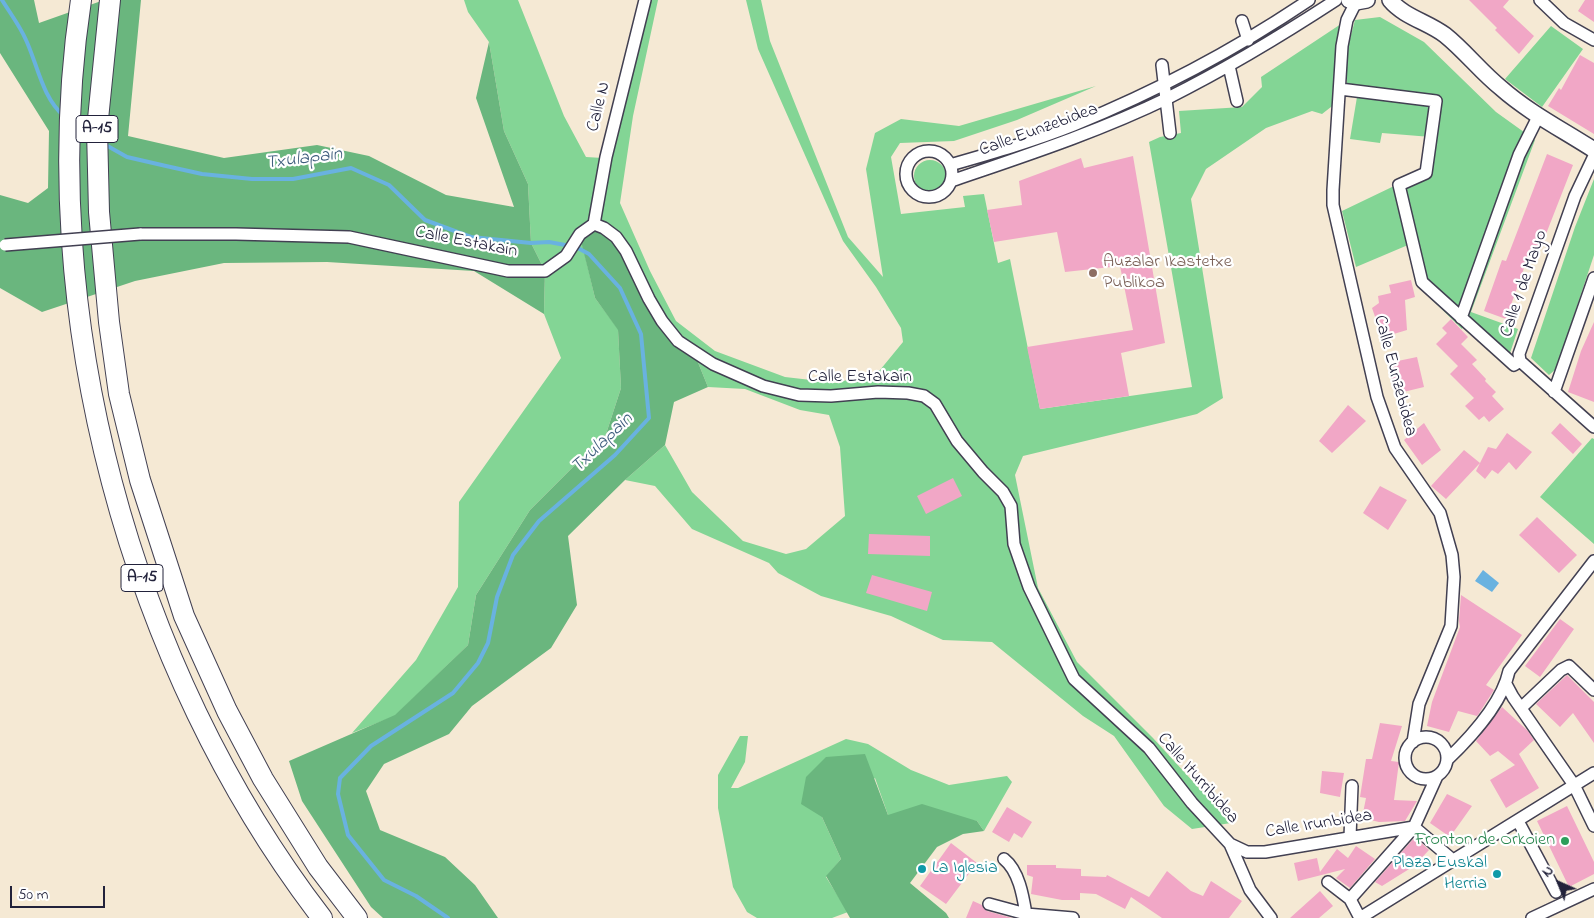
<!DOCTYPE html>
<style>
body{margin:0}
#map{position:relative;width:1594px;height:918px;overflow:hidden;background:#f5e9d4;font-family:"Indie Flower",sans-serif}
canvas{display:block}
.north{position:absolute;left:1534px;top:858px;width:50px;height:50px;-webkit-text-stroke:4px #fff;paint-order:stroke;rotate:316deg;font-size:14px;font-weight:700;line-height:20px;text-align:center;color:#22223b}
.north::after{content:'';display:block;margin:auto;width:18px;height:22px;background:#22223b;clip-path:polygon(50% 0,100% 100%,50% 72%,0 100%)}
.scale{position:absolute;left:10px;top:886px;width:95px;height:22px;box-sizing:border-box;border:2px solid #22223b;border-top:0;padding-left:6px;font-size:15px;line-height:18px;white-space:nowrap;color:#22223b;-webkit-text-stroke:4px #fff;paint-order:stroke}
</style>
<div id="map">
<canvas width="1594" height="918"></canvas>
<div class="north">N</div>
<div class="scale">50 m</div>
</div>
<script>
const context = document.querySelector('canvas').getContext('2d');
context.lineJoin = 'round';
function paint(path, color) { context.fillStyle = color; context.fill(path, 'evenodd'); }
function stroke(path, color, width, dash) { context.strokeStyle = color; context.lineWidth = width; context.lineCap = dash ? 'butt' : 'round'; context.setLineDash(dash || []); context.stroke(path); }
function write(font, color, halo, rows, align = 'center') {
  context.font = font + ' "Indie Flower",sans-serif'; context.lineWidth = 4.5; context.setLineDash([]); context.textBaseline = 'middle'; context.strokeStyle = halo; context.fillStyle = color; for (const [text, x, y, turn = 0] of rows) {
    context.save(); context.translate(x, y); context.rotate((+turn || 0) * Math.PI / 180); context.textAlign = isNaN(turn) ? turn : align; if (halo) context.strokeText(text, 0, 0); context.fillText(text, 0, 0); context.restore();
  }
}
paint(new Path2D(`
 M464,0H518L564,116L586,157L603,158L639,0H658L633,116L620,203L650,271L676,321L715,351L785,377L837,383L880,370L903,342L901,328L876,287L843,241L758,49L746,0H761L770,41L848,237L883,277L866,169L875,133L901,119L959,126L1096,86L1017,120L954,141L900,143L891,157L901,214L965,207L963,196L984,194L998,263L1010,259L1040,409L1192,387L1149,142L1160,137L1181,133L1179,111L1242,107L1262,87L1261,77L1347,20L1340,100L1322,114L1312,111L1266,128L1206,169L1191,199L1223,398L1197,414L1023,456L1015,475L1038,588L1077,662L1153,738L1231,823L1192,829L1164,806L1114,736L1083,716L992,642L943,640L891,616L821,596L778,573L769,563L692,529L655,486L625,480L665,445L692,492L743,541L786,554L806,549L845,516L840,447L829,415L800,410L745,389L708,387L697,360L580,234L595,298L618,329L621,388L606,434L530,510L476,595L468,645L395,716L352,733L416,660L458,587L459,502L561,358L544,314L545,271L531,243L528,184L504,131L489,42L468,12Z
 M1380,17L1424,42L1496,112L1535,140L1471,312L1518,329L1508,359L1466,321L1462,329L1420,288L1408,245L1356,267L1342,211L1392,187H1407L1432,176L1441,97L1347,85V50L1355,20Z
 M1551,26L1583,49L1542,107L1505,79Z
 M1358,91L1436,101L1431,137L1382,133L1380,143L1350,139Z
 M914 176a16 16 0 1 1 32 0a16 16 0 1 1-32 0Z
 M1594,179V255L1556,369L1549,375L1531,358L1575,227Z
 M1592,438L1594,439V544L1540,497Z
 M740,736H748L745,762L731,788H738L846,739L868,744L911,770L949,785L1007,776L1012,782L984,831L977,821L888,815L875,778L822,817L841,859L826,877L848,912L832,918H757L747,912L733,887L718,808V775Z`), '#83d595');
paint(new Path2D(`
 M0,0H34L39,23L104,0H141L128,136L224,158L317,145L369,156L446,195L514,207L476,98L489,42L504,131L528,184L531,243L545,271L544,314L474,271L327,262L224,263L135,281L42,312L0,288V195L28,203L48,188L49,131L0,53Z
 M594,224L626,251L678,341L697,360L708,387L674,402L665,445L625,480L568,536L577,605L551,648L472,706L449,734L384,764L366,791L380,830L445,857L475,885L498,918H383L371,907L302,801L289,761L395,715L468,645L476,595L530,510L606,434L621,388L618,330L595,298L581,241Z
 M865,754L888,815L922,804L977,821L984,831L963,834L937,847L910,883L946,913L949,918H850L826,876L841,859L822,817L801,804L806,777L826,757Z`), '#6ab67e');
paint(new Path2D(`
 M1483,570L1499,583L1492,592L1475,581Z`), '#69b2e0');
stroke(new Path2D(`
 M2,0C10,13 20,26 26,40C38,66 42,97 64,116
 M77,127L92,137
 M104,144L127,157L166,166L202,174L252,179H293L351,168L389,185L425,220L471,237L531,243L549,242L576,247L589,254L620,288L641,334L649,418L615,455L539,521L513,555L497,597L488,643L478,663L453,693L371,746L340,778L338,794L348,835L384,880L416,896L448,918`), '#69b2e0', 4);
paint(new Path2D(`
 M1469,0H1509L1503,7L1534,36L1519,54L1495,30L1497,28Z
 M1585,0H1594V22L1578,11Z
 M1580,55L1594,63V134L1548,106L1559,88L1561,90Z
 M1547,154L1573,165L1537,257L1529,254L1506,319L1484,311L1502,260L1506,261Z
 M1133,156L1165,343L1121,353L1129,396L1040,409L1027,347L1133,330L1120,266L1065,272L1057,232L994,242L987,210L1022,205L1019,181L1081,158L1084,168Z
 M1411,280L1415,297L1405,300L1407,330L1387,336V328L1380,331L1372,308L1379,303L1378,296L1391,293L1389,285Z
 M1451,319L1468,337L1461,344L1477,360L1472,364L1486,379L1485,381L1496,392L1492,396L1504,409L1489,422L1484,416L1479,420L1465,406L1474,398L1450,374L1458,366L1436,344L1447,333L1442,328Z
 M1594,322V402L1568,392L1581,351Z
 M1417,357L1424,387L1395,394L1388,363Z
 M1348,405L1366,421L1332,453L1319,441Z
 M1424,423L1441,450L1422,465L1404,440Z
 M1560,423L1582,444L1573,454L1551,433Z
 M1507,433L1532,452L1516,470L1509,462L1498,474L1492,470L1485,479L1476,471L1488,447L1496,449Z
 M1464,450L1480,463L1446,499L1431,486Z
 M953,478L962,496L926,514L917,496Z
 M1380,486L1407,500L1388,530L1363,513Z
 M1537,517L1577,555L1559,573L1519,535Z
 M869,534L930,536V556L868,554Z
 M872,575L932,592L927,611L866,593Z
 M1461,595L1522,635L1486,685L1494,690L1478,715L1477,716L1458,711L1449,732L1427,726L1432,702L1460,627L1459,621Z
 M1560,619L1574,629L1540,677L1525,666Z
 M1567,675L1594,702V743L1573,713L1560,727L1536,704Z
 M1502,707L1528,731L1534,740L1519,754L1539,788L1506,808L1490,780L1515,765L1498,751L1490,756L1476,741Z
 M1380,723L1402,726L1391,761L1399,762L1394,800L1417,801L1405,821L1379,822L1362,818L1366,798L1360,797L1366,759H1372Z
 M1322,771L1344,773L1340,797L1320,793Z
 M1447,794L1472,806L1450,837L1430,823Z
 M1567,806L1594,862V874L1569,887L1537,821Z
 M1007,807L1032,822L1022,838L1014,833L1009,842L992,832Z
 M1415,837L1429,850L1414,866L1382,886L1375,882Z
 M951,843L977,863L946,904L920,886Z
 M1356,846L1375,859L1350,888L1336,878L1345,869L1298,881L1294,863L1317,858L1320,872L1337,849L1348,858Z
 M1027,865H1056V868L1081,869V876L1106,877L1107,875L1149,897L1167,871L1191,891L1203,896L1211,881L1242,901L1229,918H1162L1131,897L1125,909L1096,894L1080,893V900H1062L1031,894L1033,877L1027,875Z
 M1320,891L1333,906L1319,918H1290Z
 M973,901L982,905L987,911L1012,918H966Z`), '#f1a7c6');
const street = new Path2D(`
 M1540,0L1564,23L1594,40
 M1356,2L1347,20L1342,46L1333,190V205L1377,397L1395,448L1440,513L1452,555L1454,577L1451,626L1419,704L1413,742
 M1242,21L1248,40
 M1162,65L1170,133
 M1229,66L1237,101
 M1340,89L1436,101L1426,173L1399,185L1422,282L1514,365L1520,361
 M906 174a23 23 0 1 1 46 0a23 23 0 1 1-46 0Z
 M1594,156L1575,196L1519,354L1520,361L1594,427
 M950,165C992,153 1034,141 1074,125C1157,91 1235,50 1309,0
 M951,181C1024,156 1098,132 1168,98C1226,69 1281,36 1336,0
 M594,224L606,157L645,0
 M140,234H236L349,237L508,271H545L566,256L580,234L594,224L604,228L616,237L626,251L649,299L662,321L678,341L713,364L763,386L799,395L831,396L878,392L908,393L924,396L935,404L957,441L983,472L1003,492L1011,506L1014,544L1029,587L1074,679L1149,748L1192,803L1230,844L1250,890L1271,918
 M1461,318L1519,155L1539,115
 M1554,392L1594,278
 M1506,684L1513,697L1574,785L1594,826
 M1521,708L1561,670L1569,666L1594,690
 M1405 758a21 21 0 1 1 42 0a21 21 0 1 1-42 0Z
 M1447,760C1471,737 1502,704 1509,671L1594,561
 M1518,821L1556,892
 M1350,837L1352,786
 M1230,844L1247,852H1265L1414,827L1437,776
 M1004,859C1019,871 1023,896 1026,914L1073,918
 M1328,882L1350,899
 M989,904L1026,914L1028,918
 M1360,918L1594,773
 M1360,918L1350,899L1414,827L1454,861
 M1532,918L1594,889`);
const secondary = new Path2D(`
 M1349,0L1356,2L1367,0
 M1390,0C1404,17 1428,22 1445,35C1465,51 1481,72 1501,88C1528,112 1563,130 1594,150`);
const highway = new Path2D(`
 M81,0C34,311 130,669 322,918
 M110,0L97,129L99,212L109,322L119,394L140,480L184,616L227,711L263,779L318,867L357,918`);
stroke(street, '#424052', 14);
stroke(secondary, '#424052', 18);
stroke(highway, '#424052', 22);
stroke(street, '#fff', 11);
stroke(secondary, '#fff', 15);
stroke(highway, '#fff', 20);
const streetBridge = new Path2D(`
 M5,245L140,234`);
stroke(streetBridge, '#424052', 14, []);
stroke(streetBridge, '#fff', 11);
for (const [x, y, r, color] of [
 [1093,273,5,"#8d6e63"],
 [1565,841,5,"#2e9e5b"],
 [922,869,5,"#0f9aa8"],
 [1497,874,5,"#0f9aa8"]
]) { const dot = new Path2D(); dot.arc(x, y, r, 0, 2 * Math.PI); context.fillStyle = color; context.fill(dot); stroke(dot, '#fff', 2); }
for (const [x, y, w] of [
 [97,129,42],
 [142,578,42]
]) { const box = new Path2D(); box.roundRect(x - w / 2, y - 13.5, w, 27, 4); context.fillStyle = '#fff'; context.fill(box); stroke(box, '#22223b', 1); }
write('bold 16px', '#22223b', null, [
 ["A-15",97,129],
 ["A-15",142,578]
]);
write('18px', '#22223b', '#fff', [
 ["Calle N",600,107,-76],
 ["Calle Eunzebidea",1039,131,-20],
 ["Calle Estakain",466,243,11],
 ["Calle 1 de Mayo",1525,284,-71],
 ["Calle Eunzebidea",1394,376,75],
 ["Calle Estakain",860,378],
 ["Calle Iturribidea",1197,779,49],
 ["Calle Irunbidea",1319,825,-9]
]);
write('18px', '#785e54', '#fff', [
 ["Auzalar Ikastetxe",1103,263],
 ["Publikoa",1103,284]
], 'left');
write('18px', '#27864d', '#fff', [
 ["Fronton de Orkoien",1555,841]
], 'right');
write('18px', '#0d838f', '#fff', [
 ["Plaza Euskal",1487,864],
 ["Herria",1487,885],
 ["La Iglesia",932,869,"left"]
], 'right');
write('italic 19px', '#3e5c7d', '#fff', [
 ["Txulapain",304,160,-7],
 ["Txulapain",603,444,-44]
]);
</script>
